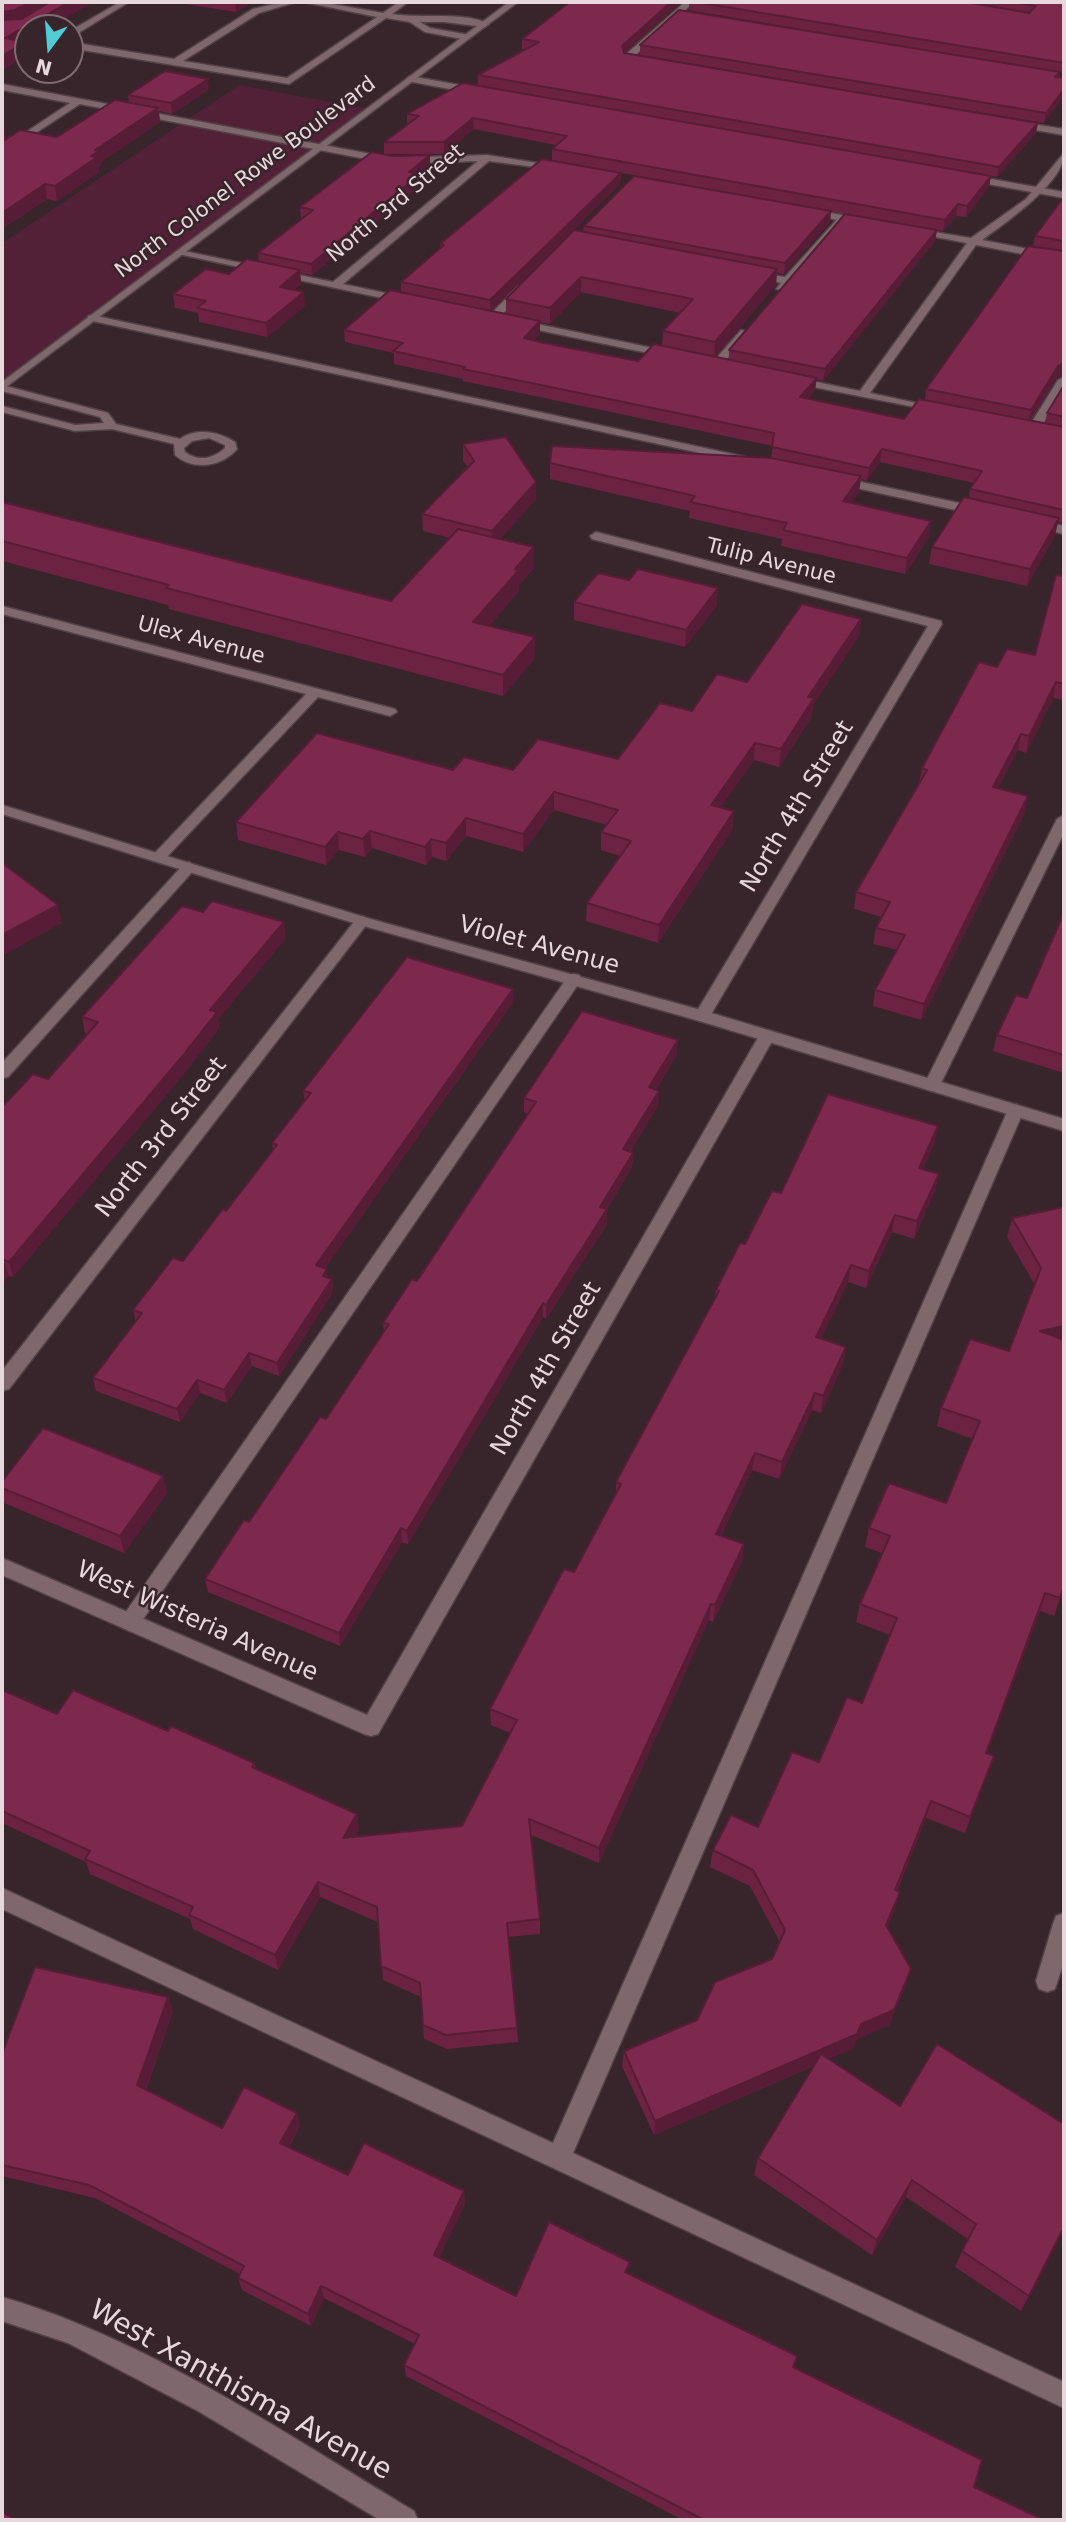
<!DOCTYPE html>
<style>
body{margin:0}
#map{position:relative;width:1066px;height:2522px;overflow:hidden;background:#38242b;font-family:"DejaVu Sans",sans-serif}
canvas{display:block}
.frame{position:absolute;inset:0;border:4px solid #e6d8dc;pointer-events:none}
.north{position:absolute;left:14px;top:14px;width:70px;height:70px;box-sizing:border-box;background:#38242b;border:2px solid #7e6c72;border-radius:50%;rotate:196deg;font-size:19px;font-weight:700;line-height:28px;text-align:center;color:#e6d8dc}
.north::after{content:'';display:block;margin:auto;width:24px;height:32px;background:#51ccd4;clip-path:polygon(50% 0,100% 100%,50% 72%,0 100%)}
</style>
<div id="map">
<canvas width="1066" height="2522"></canvas>
<div class="frame"></div>
<div class="north">N</div>
</div>
<script>
const context = document.querySelector('canvas').getContext('2d');
context.lineJoin = 'round';
function paint(path, color) { context.fillStyle = color; context.fill(path, 'evenodd'); }
function stroke(path, color, width, dash) { context.strokeStyle = color; context.lineWidth = width; context.lineCap = dash ? 'butt' : 'round'; context.setLineDash(dash || []); context.stroke(path); }
function write(font, color, halo, rows, align = 'center') {
  context.font = font + ' "DejaVu Sans",sans-serif'; context.lineWidth = 5; context.setLineDash([]); context.textBaseline = 'middle'; context.strokeStyle = halo; context.fillStyle = color; for (const [text, x, y, turn = 0] of rows) {
    context.save(); context.translate(x, y); context.rotate((+turn || 0) * Math.PI / 180); context.textAlign = isNaN(turn) ? turn : align; if (halo) context.strokeText(text, 0, 0); context.fillText(text, 0, 0); context.restore();
  }
}
paint(new Path2D(`
 M239,85L368,109L2,383V243Z`), '#532135');
const service = new Path2D(`
 M120,2H129L70,38V31Z
 M283,2H296L259,13L183,61L287,78L377,17L304,2H321L383,13L399,2H408L392,14C420,19 465,11 489,24L485,27L444,22H420L430,28L470,35L467,40L425,32L410,22L386,18L289,84L70,48V42L174,59L253,9Z
 M410,76L476,88L480,91L476,94L407,81L406,79Z
 M969,175L1064,192V198L966,180L964,178Z
 M841,215L846,218L844,220L785,291L776,289L781,283L748,275L753,272L785,277Z
 M518,286L527,288L497,320H489V316Z
 M92,315L746,457L752,460L746,463L88,320V316Z
 M741,330L750,332L721,366H713V362Z
 M1064,377V389L1039,430L1029,432L1027,430L1058,380Z
 M838,477L978,507L984,511L978,515L834,483L832,481Z
 M1033,519L1064,526V534L1029,526L1027,523Z
 M1064,815V833L940,1085L932,1091L926,1089L924,1085L1057,819Z
 M189,862L196,867L194,870L8,1077L2,1078V1063L184,864Z
 M574,974L579,975L582,979L579,983L137,1628L130,1631L123,1628L120,1622L123,1616L569,975Z
 M1016,1104L1024,1110L573,2153L1064,2382V2408L2,1909V1888L553,2143L1008,1110Z`);
const minor = new Path2D(`
 M685,2H694L630,60H624V56Z
 M2,84L392,158L487,155L563,167L558,170L489,161L343,284L409,298L410,300L405,303L174,253L179,250L333,282L478,161L392,164L80,104L2,155V148L70,103L2,90Z
 M1014,121L1064,129V135L1011,126L1009,124Z
 M1064,153C1065,182 1004,224 982,240L1064,256V262L976,245L870,393L940,408V412L788,382V378L792,377L860,391L967,243L909,232V228L971,238L1026,199Z
 M809,209L864,219L869,222L864,225L806,214V210Z
 M518,320L672,352L677,355L672,358L514,325L513,323Z
 M2,385L108,413L116,424L180,439C197,427 219,432 235,442L237,449C222,467 193,471 175,455L174,444L112,429L75,431L2,412V406L75,425L104,423L100,417L2,391ZM209,438L225,445V448C213,459 198,462 185,452L184,448L192,441Z
 M596,532L941,621L942,624L710,1016L702,1021L694,1016L928,626L592,539L590,536Z
 M2,606L395,709L397,712L390,716L318,697L163,861H153L151,858L153,855L306,694L2,614Z
 M362,916L367,918L370,921L367,924L9,1389L2,1391V1371L357,918Z
 M767,1031L775,1036L378,1734L371,1736L364,1734L2,1575V1558L367,1715L759,1036Z
 M1064,1913V1961L1055,1989L1047,1992L1039,1989L1036,1981L1053,1924L1056,1916Z
 M2,2297C145,2338 286,2434 414,2511L418,2520H380L198,2411L68,2343L2,2321Z`);
const tertiary = new Path2D(`
 M2,805L367,918L708,1012L1064,1119V1131L696,1020L357,924L2,814Z`);
const secondary = new Path2D(`
 M509,2H518L2,390V382Z`);
stroke(service, '#524247', 3);
stroke(minor, '#524247', 3);
stroke(tertiary, '#524247', 3);
stroke(secondary, '#524247', 3);
paint(service, '#7f676e');
paint(minor, '#7f676e');
paint(tertiary, '#7f676e');
paint(secondary, '#7f676e');
paint(new Path2D(`
 M173,2H252L236,12Z
 M570,2H681L625,53L1036,133L997,177L991,176L989,187L966,217L956,216L943,231L937,230L935,241L823,381L816,379L815,390L808,399L904,419L925,400L926,389L1033,246L1035,236L1064,197V375L1056,379L1030,421L1045,424L1047,413L1064,385V519L1062,523L1058,522L1055,535L1027,586L929,564L932,547L969,498L970,489L974,483L880,462L867,481L861,479L859,492L851,503L929,537L905,574L781,546L782,539L689,518L690,511L550,479V463L771,458L773,446L463,381V379L394,364V353L345,342L344,330L401,292V282L440,248V244L621,173L620,184L491,311L506,314V299L583,232L584,226L831,211L830,222L784,274L777,273L776,285L715,357L729,359V350L867,218L552,160V149L556,145L474,129L444,154H384V142L407,125V114L478,85V75L525,49H522V39ZM581,292L680,313L663,331L662,346L638,361L534,340L540,333V322L550,324Z
 M689,2H1064V73L1060,72L1044,123L640,55V45L924,50L689,10Z
 M209,89L172,114L159,111L160,122L101,162V165L99,167V172L57,201L47,199L2,229V127L7,139L57,137L129,102L128,95Z
 M430,155V165L420,174V185L312,275L300,273L301,284L294,290L305,306L267,337L199,322L198,313L175,308L173,294L259,262L258,253L302,218H301L300,207L392,156Z
 M463,444L536,482V499L500,539L534,568L519,585V591L489,626L535,637L534,659L503,696L169,609L168,605L2,561V502L391,601L450,538L423,531L422,514L468,467L463,461Z
 M1064,576V700L1053,698L1026,753L1018,750L998,788L1025,812L921,1020L873,1006L875,990L897,950L873,944L876,928L882,917L854,909L856,892L919,784L922,768L997,667L1035,655Z
 M574,602L717,605L685,647L574,620Z
 M861,619L859,636L813,705L812,716L779,767L754,760L720,808L733,829L658,943L586,921L587,903L620,856L601,850V832L607,825L554,810L523,852L466,836L446,861L432,857L426,865L372,848L365,857L339,850L326,865L238,840L236,822L453,770H513L618,759L692,711L747,682Z
 M1064,913V1073L993,1051L997,1035L1027,998Z
 M286,938L218,1019L219,1028L183,1075L13,1277L9,1276L2,1284V1107L48,1079L88,1034L85,1033L82,1017Z
 M513,1002L325,1268L328,1278L332,1279L333,1292L279,1376L252,1366L227,1403L200,1393L180,1422L96,1391L93,1378L136,1322L133,1310L183,1261L226,1211L273,1149L272,1143L305,1101L303,1091Z
 M677,1054L656,1090L659,1091L658,1105L630,1152L633,1153L632,1167L607,1209V1224L546,1319L543,1317L408,1544L402,1542L340,1646L208,1592L205,1579L326,1419L384,1332L383,1323L417,1281L528,1114L524,1112V1098Z
 M938,1126L934,1144L923,1169L935,1191L914,1239L892,1232L866,1288L848,1282L821,1338L846,1347L843,1364L821,1413L812,1410L779,1479L752,1470L721,1536L744,1544L742,1561L713,1622L709,1620L599,1863L531,1835L540,1919V1934L508,1937L517,2028L518,2042L447,2049L424,2039L421,1997L383,1980L378,1922L320,1897L278,1970L193,1929L190,1919L90,1874L86,1862L2,1823V1690L57,1714L168,1731L254,1763L256,1769L357,1814L359,1829L355,1837L462,1826L510,1733L491,1725L490,1709L574,1572L616,1494V1482L715,1298L716,1290L745,1244L781,1193Z
 M1064,1207V1587L1054,1616L1040,1611L987,1753L994,1756L965,1833L926,1818L897,1891L895,1909L887,1927L906,1984L889,2025L857,2039L852,2049L829,2059L900,2106L1029,2296L1021,2311L955,2267L968,2239L906,2197L872,2255L754,2175L758,2158L814,2066L654,2135L622,2066L624,2051L697,2020L772,1959L780,1942L750,1886L710,1867L713,1850L758,1827L819,1762L862,1703L890,1635L856,1622L860,1604L882,1553L865,1547L869,1528L946,1503L973,1439L937,1426L941,1408L1009,1351L1035,1285L1007,1237L1012,1218Z
 M163,1476L167,1493L124,1553L4,1503L2,1497V1482Z
 M168,1997L173,2011L146,2090L222,2128L297,2113L300,2126L289,2147L348,2175L464,2191L465,2204L439,2257L516,2296L629,2274L793,2368L974,2487L1044,2520H683L406,2376L404,2365L415,2344L324,2298L311,2326L242,2290L238,2278L240,2274L95,2198L2,2176V2054Z`), '#6c2342');
paint(new Path2D(`
 M30,2H56L17,23L2,26V12Z
 M69,2H94L48,28H28V40L25,42L27,55L2,71V56L5,38Z
 M235,2H252L236,12Z
 M671,2H681L621,56L622,46Z
 M208,79L209,89L172,114L171,103Z
 M1064,89V97L1044,123L1046,113Z
 M158,108L160,122L101,162V165L99,167V172L57,201L55,186L91,156L95,150Z
 M473,118L474,129L444,154V142Z
 M1038,123L1036,133L997,177L999,167Z
 M5,127L7,142L2,146V130Z
 M430,155V165L409,183V172Z
 M621,173L620,184L490,312V300Z
 M420,174V185L312,275L311,264Z
 M991,176L989,187L966,217L967,206Z
 M45,184L47,199L2,229V213Z
 M958,204L956,216L943,231L945,220Z
 M831,211L830,222L784,274L785,263Z
 M937,230L935,241L823,381L825,369Z
 M777,269L776,285L714,358L715,342Z
 M300,270L301,284L281,301L280,287Z
 M581,277V292L550,324V308Z
 M304,292L305,306L267,337L266,323Z
 M540,321V333L524,350V338Z
 M1064,363V375L1056,379L1028,423L1031,410L1058,366Z
 M817,378L815,390L799,410L800,397Z
 M882,449L880,462L867,481L869,468Z
 M861,476L859,492L841,517L843,501Z
 M536,482V499L492,548V531Z
 M1059,518L1055,535L1027,586L1030,569Z
 M931,521L929,537L905,574L907,558Z
 M534,547V568L519,585V591L474,643L473,622L515,569Z
 M718,588L717,605L685,647L686,630Z
 M861,619L859,636L813,705L812,716L779,767L781,749L808,697Z
 M535,637L534,659L503,696V675Z
 M1056,682L1053,698L1026,753L1029,736Z
 M1021,734L1018,750L990,804L993,787Z
 M755,743L754,760L710,823L711,805Z
 M554,792V810L523,852V834Z
 M1028,796L1025,812L921,1020L924,1004Z
 M734,811L733,829L658,943L659,925Z
 M466,818V836L446,861V843Z
 M370,831L372,848L365,857L363,839Z
 M338,832L339,850L326,865L325,847Z
 M431,839L432,857L426,865L425,847Z
 M58,905L62,923L2,956V935Z
 M284,922L286,938L218,1019L219,1028L183,1075L13,1277L9,1262L210,1010Z
 M513,989V1002L318,1278L316,1265Z
 M678,1040L677,1054L649,1102V1087Z
 M659,1091L658,1105L622,1164L623,1149Z
 M938,1126L934,1144L916,1185L919,1168Z
 M633,1153L632,1167L599,1221L600,1207Z
 M939,1174L935,1191L914,1239L917,1221Z
 M607,1209V1224L546,1319V1305Z
 M895,1215L892,1232L866,1288L869,1271Z
 M4,1260L9,1276L2,1284V1263Z
 M851,1265L848,1282L814,1354L816,1337Z
 M327,1269L328,1282L323,1276Z
 M332,1279L333,1292L279,1376L277,1363Z
 M543,1303V1317L408,1544L407,1531Z
 M1064,1326V1344L1040,1331Z
 M846,1347L843,1364L821,1413L823,1396Z
 M249,1353L252,1366L227,1403L224,1390Z
 M197,1380L200,1393L180,1422L177,1409Z
 M815,1393L812,1410L779,1479L782,1462Z
 M755,1453L752,1470L714,1550L716,1534Z
 M163,1476L167,1493L124,1553L120,1536Z
 M401,1528L402,1542L340,1646L339,1633Z
 M744,1544L742,1561L713,1622L715,1605Z
 M1045,1593L1040,1611L981,1770L986,1753Z
 M711,1604L709,1620L599,1863V1848Z
 M994,1756L988,1773L965,1833L970,1817Z
 M931,1801L926,1818L890,1906L895,1890Z
 M357,1814L359,1829L345,1853L343,1838Z
 M318,1882L320,1897L278,1970L275,1955Z
 M900,1892L895,1909L882,1941L886,1925Z
 M911,1969L906,1984L889,2025L857,2039L852,2049L654,2135L655,2121L861,2024Z
 M168,1997L173,2011L142,2099L137,2085Z
 M297,2113L300,2126L283,2156L280,2143Z
 M912,2180L906,2197L872,2255L877,2240Z
 M464,2191L465,2204L435,2267L434,2255Z
 M321,2286L324,2298L311,2326L308,2314Z`), '#581d36');
const building = new Path2D(`
 M2,2H30L15,10L2,12Z
 M50,2H69L5,38L25,42L2,56V20L22,19Z
 M570,2H671L622,46L624,53L1038,123L999,167L478,75L539,42L522,39Z
 M696,2H966L1029,13L1036,6L1013,2H1064V63Z
 M679,10L1060,72L1055,77L1064,78V89L1046,113L640,45Z
 M165,71L208,79L171,103L128,95Z
 M463,83L991,176L967,206L958,204L945,220L552,149L567,136L473,118L444,142H384L419,116L407,114Z
 M115,100L158,108L95,150L99,151L91,156L97,157L55,186L45,184L2,213V142L20,130L57,137Z
 M372,152L392,156L430,155L409,172L420,174L311,264L258,253L313,210L300,207Z
 M542,159L621,173L490,300L401,282L444,245L440,244Z
 M634,176L831,211L785,263L584,226Z
 M1064,197V241L1035,236Z
 M845,214L937,230L825,369L729,350Z
 M574,230L777,269L715,342L663,331L693,299L581,277L550,308L506,299Z
 M1028,246L1064,251V363L1058,366L1031,410L926,389Z
 M247,259L300,270L280,287L304,292L266,323L197,308L206,301L173,294L206,269L229,274Z
 M390,290L540,321L524,338L544,343L638,361L654,344L817,378L800,397L904,419L919,399L1064,427V510L970,489L982,471L882,449L869,468L772,447L774,433L463,369L465,367L393,351L403,343L344,330Z
 M1064,385V417L1047,413Z
 M506,437L536,482L492,531L422,514L474,461L463,444Z
 M552,446L771,458L861,476L843,501L931,521L907,558L783,530L787,523L690,502L695,496L550,463Z
 M964,497L1059,518L1030,569L932,547Z
 M2,502L391,601L458,529L534,547L515,569L519,570L473,622L535,637L503,675L166,588L169,585L2,541Z
 M638,569L718,588L686,630L574,602L598,573L629,580Z
 M1056,575L1064,576V684L1056,682L1029,736L1021,734L993,787L1028,796L924,1004L875,990L905,935L876,928L890,902L856,892L927,770L922,768L979,662L997,667L1007,649L1035,655Z
 M802,604L861,619L808,697L814,698L781,749L755,743L711,805L734,811L659,925L587,903L631,841L601,832L618,810L554,792L523,834L466,818L446,843L431,839L425,847L370,831L363,839L338,832L325,847L236,822L317,733L453,770L464,757L513,770L538,739L618,759L660,703L692,711L717,674L747,682Z
 M2,863L58,905L2,935Z
 M212,901L284,922L210,1010L217,1012L180,1059L9,1262L4,1260L2,1263V1107L33,1074L48,1079L98,1022L82,1017L182,906L203,912Z
 M1064,913V1055L997,1035L1016,995L1027,998Z
 M407,957L513,989L316,1265L327,1269L323,1276L332,1279L277,1363L249,1353L224,1390L197,1380L177,1409L93,1378L142,1313L133,1310L173,1258L183,1261L223,1209L226,1211L277,1145L272,1143L311,1093L303,1091Z
 M582,1011L678,1040L649,1087L659,1091L623,1149L633,1153L600,1207L607,1209L546,1305L543,1303L407,1531L401,1528L339,1633L205,1579L244,1520L249,1522L320,1417L326,1419L389,1324L383,1323L412,1279L417,1281L536,1102L524,1098Z
 M828,1094L938,1126L919,1168L939,1174L917,1221L895,1215L869,1271L851,1265L816,1337L846,1347L823,1396L815,1393L782,1462L755,1453L716,1534L744,1544L715,1605L711,1604L599,1848L529,1819L540,1919L507,1923L517,2028L446,2035L423,2025L420,1983L381,1966L377,1907L318,1882L275,1955L189,1915L193,1907L85,1859L90,1851L2,1811V1690L57,1714L73,1690L168,1731L171,1726L254,1763L252,1767L357,1814L343,1838L462,1826L517,1720L490,1709L564,1569L574,1572L621,1484L616,1482L719,1291L716,1290L740,1243L745,1244L772,1191L781,1193Z
 M1064,1207V1326L1040,1331L1064,1340V1586L1060,1598L1045,1593L986,1753L994,1756L970,1817L931,1801L895,1890L900,1892L886,1925L911,1969L894,2010L861,2024L857,2034L655,2121L624,2051L697,2020L715,1982L772,1959L785,1930L753,1870L713,1850L731,1815L758,1827L792,1752L819,1762L847,1697L862,1703L897,1618L860,1604L890,1536L869,1528L889,1483L946,1503L980,1421L941,1408L970,1339L1009,1351L1041,1268L1012,1218Z
 M43,1428L163,1476L120,1536L2,1488V1482Z
 M35,1967L168,1997L137,2085L222,2128L244,2087L297,2113L280,2143L348,2175L364,2143L464,2191L434,2255L516,2296L549,2222L630,2262L625,2272L797,2356L793,2367L982,2460L974,2487L1044,2520H704L404,2365L419,2335L321,2286L308,2314L238,2278L244,2266L89,2185L2,2165V2054Z
 M937,2044L1064,2124V2227L1029,2296L962,2251L976,2224L912,2180L877,2240L758,2158L821,2054L900,2106Z
 M2,2512L16,2520H2Z`);
paint(building, '#7d294d');
stroke(building, '#581d36', 2);
write('21px', '#e6d8dc', '#38242b', [
 ["North Colonel Rowe Boulevard",246,178,-37],
 ["North 3rd Street",396,204,-40],
 ["Tulip Avenue",771,562,14],
 ["Ulex Avenue",201,641,15]
]);
write('24px', '#e6d8dc', '#38242b', [
 ["North 4th Street",798,807,-59],
 ["Violet Avenue",539,946,15],
 ["North 3rd Street",162,1138,-52],
 ["North 4th Street",547,1369,-60],
 ["West Wisteria Avenue",197,1622,24]
]);
write('28px', '#e6d8dc', '#38242b', [
 ["West Xanthisma Avenue",240,2391,29]
]);
</script>
